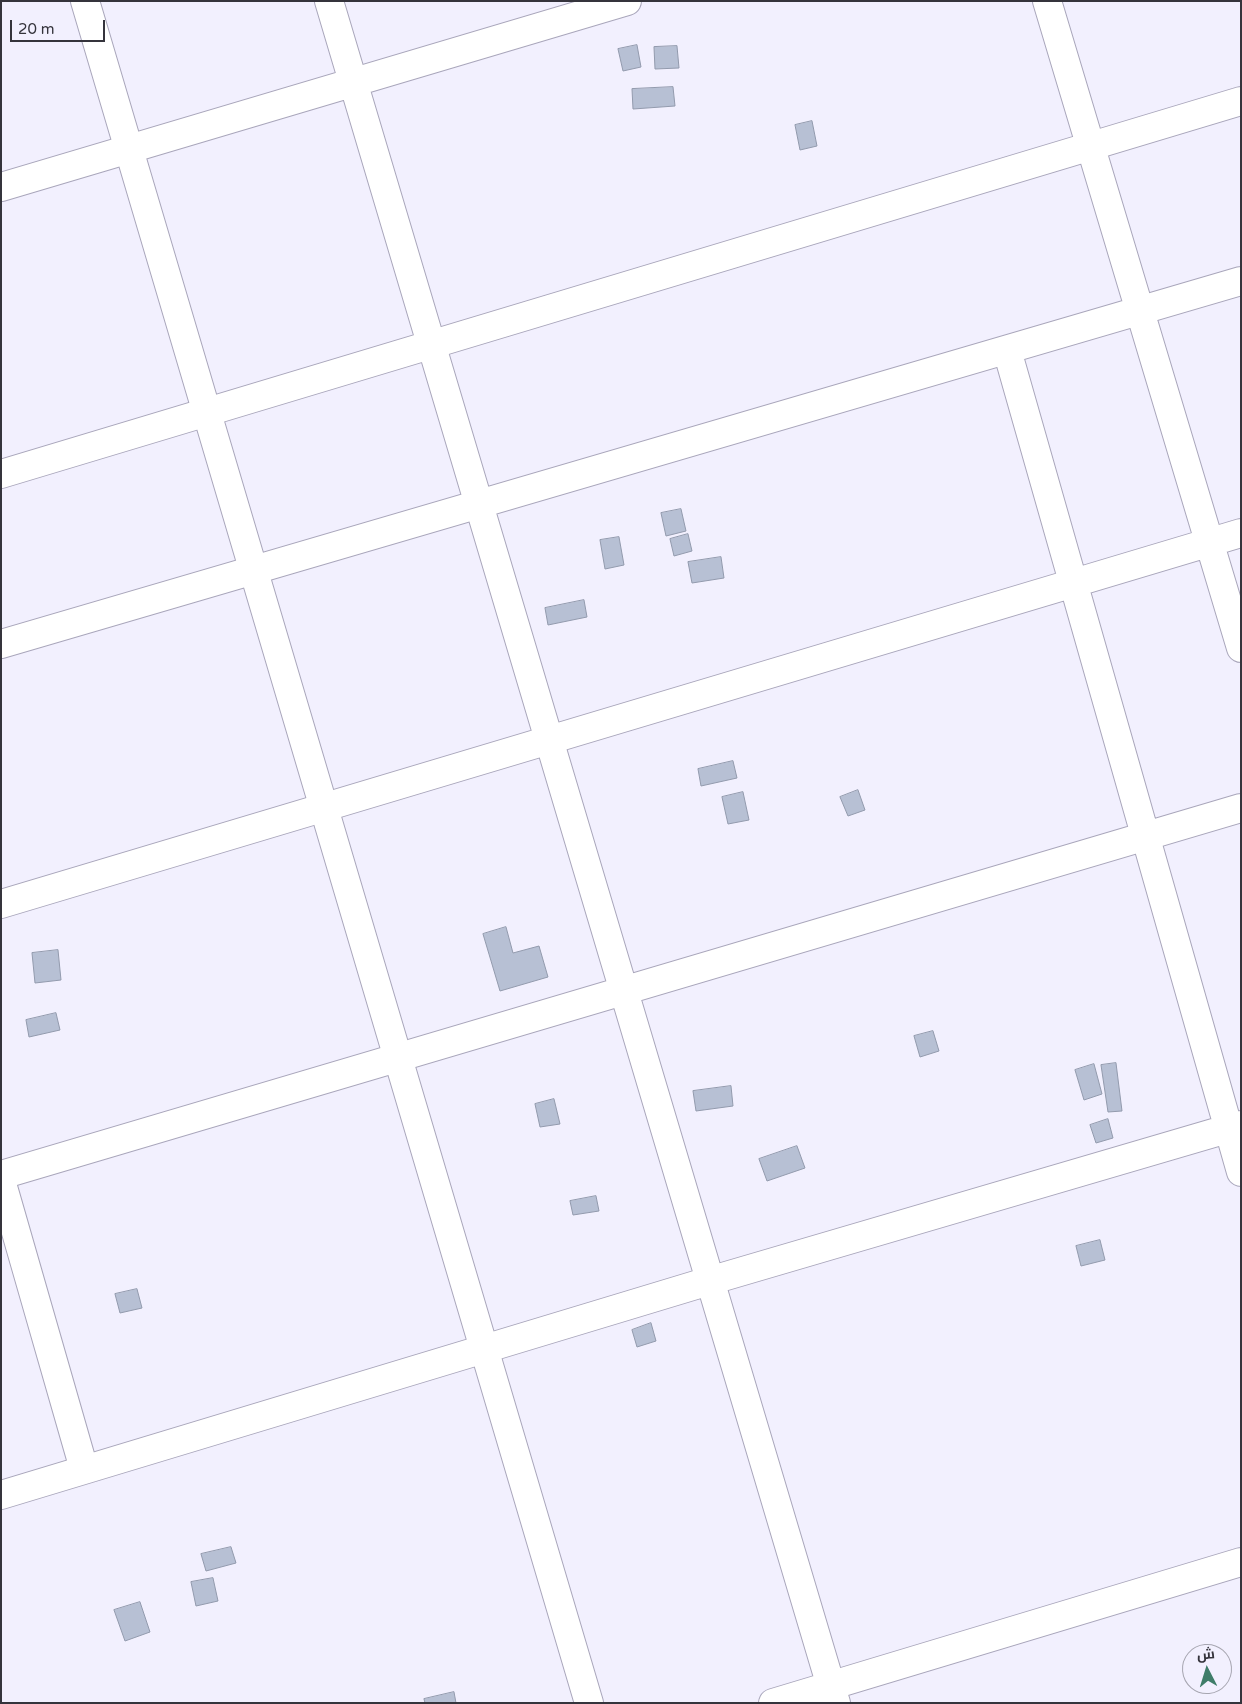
<!DOCTYPE html>
<meta charset="utf-8">
<style>
body{margin:0}
#map{position:relative;width:1242px;height:1704px;overflow:hidden;background:#f2f0fe;font-family:"Varela Round",Cairo,sans-serif}
canvas{display:block}
.frame{position:absolute;inset:0;border:2px solid #35343c;pointer-events:none}
.north{position:absolute;left:1182px;top:1644px;width:50px;height:50px;box-sizing:border-box;background:#f2f0fe;border:1px solid #a6a5b0;border-radius:50%;rotate:355deg;font-size:14px;font-weight:700;line-height:20px;text-align:center;color:#35343c}
.north::after{content:'';display:block;margin:auto;width:18px;height:22px;background:#3f7d69;clip-path:polygon(50% 0,100% 100%,50% 72%,0 100%)}
.scale{position:absolute;left:10px;top:20px;width:95px;height:22px;box-sizing:border-box;border:2px solid #35343c;border-top:0;padding-left:6px;font-size:15px;line-height:18px;white-space:nowrap;color:#35343c;-webkit-text-stroke:4px #f2f0fe;paint-order:stroke}
</style>
<div id="map">
<canvas width="1242" height="1704"></canvas>
<div class="frame"></div>
<div class="north">ش</div>
<div class="scale">20 m</div>
</div>
<script>
const context = document.querySelector('canvas').getContext('2d');
context.lineJoin = 'round';
function paint(path, color) { context.fillStyle = color; context.fill(path, 'evenodd'); }
function stroke(path, color, width, dash) { context.strokeStyle = color; context.lineWidth = width; context.lineCap = dash ? 'butt' : 'round'; context.setLineDash(dash || []); context.stroke(path); }
const building = new Path2D(`
 M637,45L641,67L623,71L618,49Z
 M677,46L679,68L655,69L654,47Z
 M673,87L675,106L633,109L632,89Z
 M812,121L817,146L800,150L795,125Z
 M681,509L686,531L666,536L661,513Z
 M688,534L692,551L674,556L670,539Z
 M619,537L624,565L605,569L600,540Z
 M721,557L724,578L692,583L688,562Z
 M584,600L587,617L548,625L545,608Z
 M733,761L737,778L701,786L698,769Z
 M858,790L865,810L848,816L840,797Z
 M743,792L749,820L728,824L722,797Z
 M506,927L513,953L539,946L548,977L500,991L483,934Z
 M58,950L61,980L35,983L32,953Z
 M56,1013L60,1030L29,1037L26,1020Z
 M933,1031L939,1051L920,1057L914,1036Z
 M1116,1063L1122,1111L1108,1112L1101,1065Z
 M1094,1064L1102,1094L1084,1100L1075,1070Z
 M731,1086L733,1106L696,1111L693,1091Z
 M554,1099L560,1124L540,1127L535,1104Z
 M1108,1119L1113,1138L1096,1143L1090,1125Z
 M797,1146L805,1168L767,1181L759,1159Z
 M596,1196L599,1211L573,1215L570,1201Z
 M1100,1240L1105,1260L1081,1266L1076,1246Z
 M137,1289L142,1308L120,1313L115,1294Z
 M651,1323L656,1341L637,1347L632,1330Z
 M231,1547L236,1563L206,1571L201,1554Z
 M213,1578L218,1601L196,1606L191,1582Z
 M140,1602L150,1632L125,1641L114,1610Z
 M454,1692L456,1703H425L424,1699Z`);
paint(building, '#b7c0d4');
stroke(building, '#929aad', 1);
const street = new Path2D(`
 M329,1L836,1703
 M1047,1L1241,648
 M1,187L627,1
 M1007,350L1241,1172
 M1,474L1241,101
 M1,644L1241,281
 M1,904L1241,533
 M1,1175L1241,808
 M1,1180L84,1469
 M1,1495L709,1281L1241,1125
 M773,1703L1241,1562`);
const secondary = new Path2D(`
 M85,1L589,1703`);
stroke(street, '#a9a6bb', 30);
stroke(secondary, '#a9a6bb', 30);
stroke(street, '#fff', 28);
stroke(secondary, '#fff', 28);
</script>
